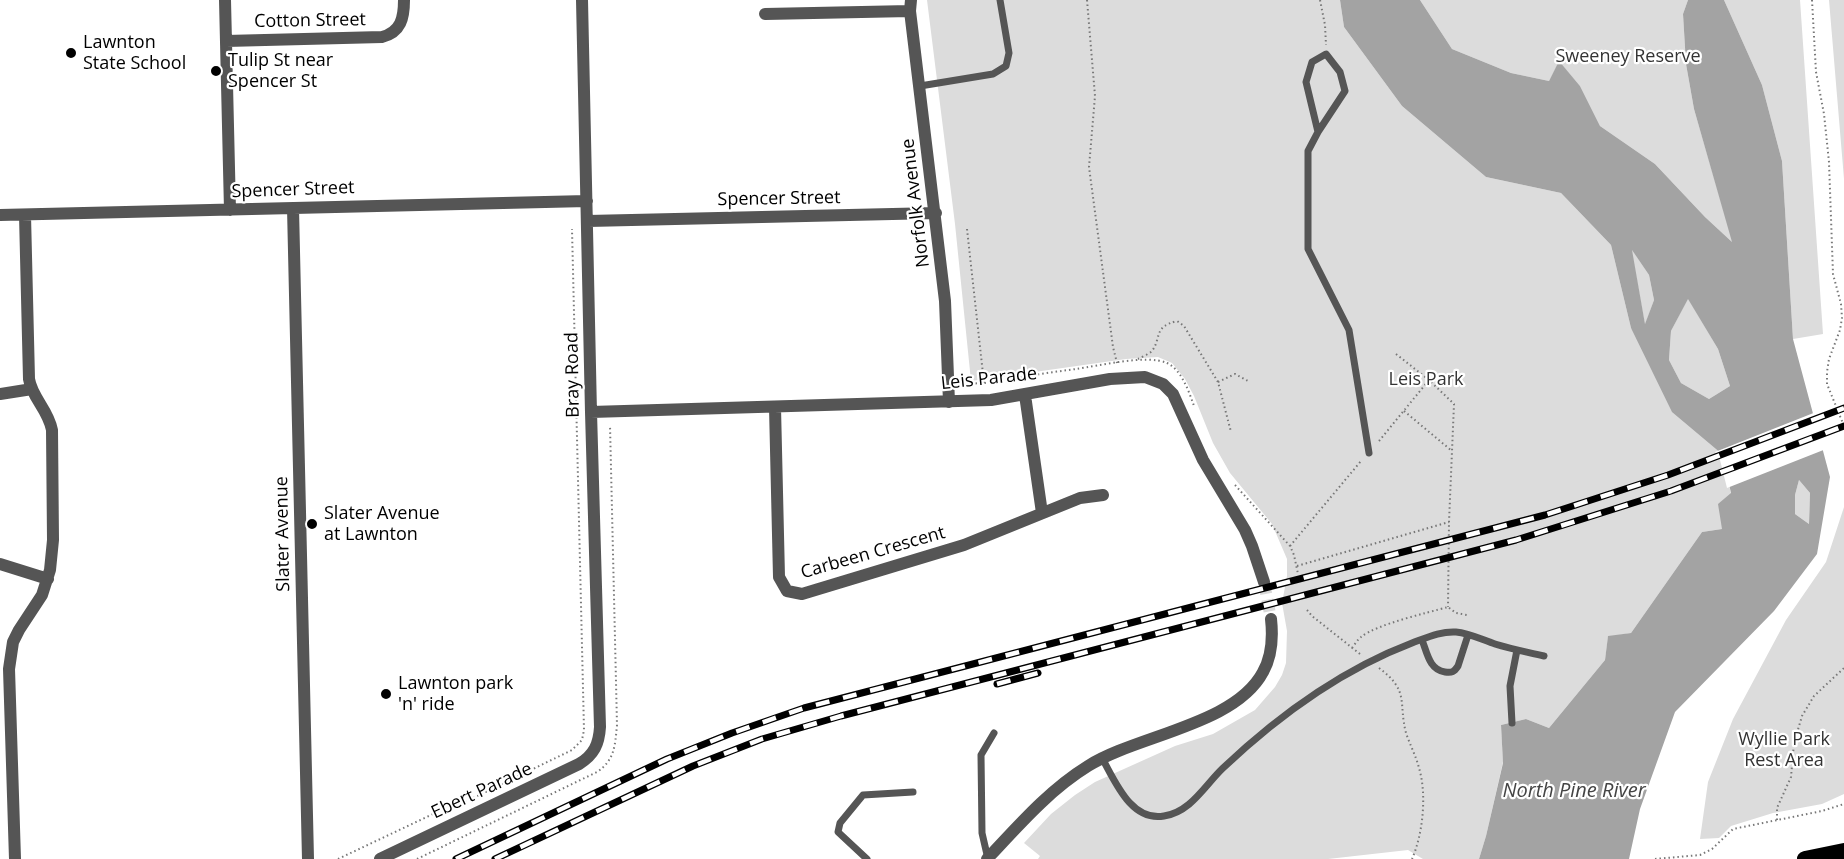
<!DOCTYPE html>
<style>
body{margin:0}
canvas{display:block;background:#fff}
</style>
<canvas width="1844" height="859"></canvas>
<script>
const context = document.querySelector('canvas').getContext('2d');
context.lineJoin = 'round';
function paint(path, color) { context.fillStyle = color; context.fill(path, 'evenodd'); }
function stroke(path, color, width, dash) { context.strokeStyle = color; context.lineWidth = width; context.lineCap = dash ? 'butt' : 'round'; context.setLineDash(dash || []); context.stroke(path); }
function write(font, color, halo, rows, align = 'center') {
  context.font = font + ' "Open Sans",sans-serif'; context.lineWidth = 4.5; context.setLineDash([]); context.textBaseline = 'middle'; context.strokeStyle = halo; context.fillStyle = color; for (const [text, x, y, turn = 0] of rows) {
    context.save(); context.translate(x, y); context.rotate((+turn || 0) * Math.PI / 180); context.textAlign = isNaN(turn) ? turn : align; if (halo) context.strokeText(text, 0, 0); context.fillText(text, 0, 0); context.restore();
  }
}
paint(new Path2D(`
 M927,0H1340L1344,27L1402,106L1486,177L1561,193L1611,245L1631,328L1722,454L1731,494L1722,529L1702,532L1631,633L1608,637L1605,660L1549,728L1526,719L1501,725L1503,762L1486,836L1479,859H1423L1408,850L1328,859H1038L1040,856L1024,843L1051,814L1075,795L1095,782L1175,746L1213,734L1255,710L1275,687L1282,675L1286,663L1287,631L1282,603L1287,576V559L1272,524L1230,473L1213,443L1194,396L1185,379L1172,363L1158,357L1126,359L971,381L955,224Z
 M1420,0H1688L1683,14L1686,64L1694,109L1733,243L1705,217L1655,164L1600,126L1580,86L1559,62L1549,81L1511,73L1452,49Z
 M1724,0H1800L1823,334L1793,339L1782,161L1762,85Z
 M1829,0H1844V179Z
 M1631,248L1649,275L1654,300L1645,325Z
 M1688,298L1718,349L1730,386L1709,399L1681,383L1669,360L1671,331Z
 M1799,480L1810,493L1809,524L1795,514V495Z
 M1844,507V794L1822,804L1773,813L1731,826L1719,838L1700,839L1708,782L1733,719L1786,620L1826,562Z`), '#dcdcdc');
paint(new Path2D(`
 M1340,0H1420L1452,49L1511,73L1549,81L1559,61L1580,86L1600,126L1655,164L1705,217L1732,242L1694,109L1686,64L1683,14L1688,0H1724L1762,85L1782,161L1793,339L1830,477L1817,554L1774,611L1675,712L1640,809L1629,859H1479L1486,836L1503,763L1501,725L1526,719L1549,728L1605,660L1608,636L1631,633L1702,532L1722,529L1718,504L1731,493L1722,454L1672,412L1631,328L1611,245L1561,193L1486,177L1402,106L1344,27ZM1632,250L1649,275L1654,300L1645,324ZM1688,299L1718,349L1730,386L1709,399L1681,383L1669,360L1671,331ZM1799,480L1810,493L1809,524L1795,514V495Z`), '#a3a3a3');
paint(new Path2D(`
 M1816,412L1826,449L1727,488L1719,456L1715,452Z`), '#fff');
stroke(new Path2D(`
 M1264,582L1271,619`), '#d9d9d9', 12, [12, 6]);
stroke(new Path2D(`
 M1087,0L1095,96L1089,167L1113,347L1117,363
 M1320,0L1325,25L1326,45
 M1812,0L1816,72L1824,114L1829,162L1833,274L1841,304L1842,318L1840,330L1829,359L1827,372V384L1844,426
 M967,229L984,383
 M1396,354L1429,380L1454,404L1449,522L1448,607
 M1138,359C1142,357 1149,354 1152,351C1162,337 1153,327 1177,321L1184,326L1218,382L1231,432
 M1218,382L1235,374L1248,381
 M962,384L984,383C1014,378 1045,373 1076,369C1098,366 1147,354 1167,363C1182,370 1189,392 1194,406
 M1404,411L1452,451
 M1379,441L1429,380
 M1235,485L1290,546L1294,555L1298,574
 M1290,546L1361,461
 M1297,566L1449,522
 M1307,610L1312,616L1360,654
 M1352,648C1355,644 1358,639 1361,637C1377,624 1427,613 1448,607L1456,613L1467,615
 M1379,668C1410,691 1398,702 1406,733C1410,745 1416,756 1419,768C1427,794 1423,834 1412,859
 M448,807L459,805L572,750L582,740L584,730L572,229
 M1777,820V808L1791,777L1794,743L1802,716L1814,696L1844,668
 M338,859L433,814
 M417,859L597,772C615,760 615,745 617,725L610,425
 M1655,859L1700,855L1712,849L1733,829L1822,811L1844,804`), '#777', 2, [1.5, 3]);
stroke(new Path2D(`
 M920,86L993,74L1006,66L1009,53L1000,0
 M1318,132L1345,91L1340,72L1326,54L1312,62L1306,82L1318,132L1308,151V249L1349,330L1369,453
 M1422,640C1427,652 1429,670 1445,672C1452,673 1454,672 1458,666L1468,635
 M1512,723L1510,686L1517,650
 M1102,758C1115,781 1131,822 1164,816C1191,812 1205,785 1223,768C1278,716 1341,670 1412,643C1426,638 1441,631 1456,632C1469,633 1483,640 1495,644C1511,649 1527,652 1544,656
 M867,859L838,832L840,823L863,795L913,792
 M988,859L982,833L981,755L994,733`), '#555', 7);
stroke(new Path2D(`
 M225,0L230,210
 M911,0L910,11L945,301L949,402
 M765,14L910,11
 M226,41L382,37C401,32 404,18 404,0
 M293,208L308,859
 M0,215L587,201
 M588,221L936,213
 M0,394L32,389
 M1025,395L1042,513
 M775,407L779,577L787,591L802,594L964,545L1080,498L1103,495
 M591,412L991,400L1110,379L1145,377L1163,384L1173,394L1203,460L1245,530L1252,546L1264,582
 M0,564L48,579
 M15,859L9,669L13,642L19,630L42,595L50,570L53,540L52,430C48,409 32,398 29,379L25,215
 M380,859L579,764C594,755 599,744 600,727L591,412L582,0
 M987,859C1018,826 1049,790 1088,766C1137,735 1235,725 1263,672C1272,656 1273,637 1271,619`), '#555', 12);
stroke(new Path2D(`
 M1805,859L1844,851`), '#000', 16);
const rail = new Path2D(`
 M997,684L1038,673
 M456,859L667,759L732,733L804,708L1545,515L1668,475L1844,408
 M495,859L693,766L762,739L841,716L1516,540L1671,491L1844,426`);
stroke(rail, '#000', 7);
stroke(rail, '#fff', 4.5, [14]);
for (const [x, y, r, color] of [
 [71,53,6,"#000"],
 [216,71,6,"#000"],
 [312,524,6,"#000"],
 [386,694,6,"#000"]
]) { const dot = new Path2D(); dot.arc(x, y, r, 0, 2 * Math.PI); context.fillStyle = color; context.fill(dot); stroke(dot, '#fff', 2); }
write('18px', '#000', '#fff', [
 ["Cotton Street",310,21,-1],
 ["Spencer Street",293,190,-2],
 ["Spencer Street",779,199,-1],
 ["Norfolk Avenue",916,203,-97],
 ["Bray Road",573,375,-91],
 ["Leis Parade",989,379,-6],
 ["Slater Avenue",283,534,-91],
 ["Carbeen Crescent",873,553,-16],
 ["Ebert Parade",482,791,-25]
]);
write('18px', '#000', '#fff', [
 ["Lawnton",83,43],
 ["State School",83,64],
 ["Tulip St near",228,61],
 ["Spencer St",228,82],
 ["Slater Avenue",324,514],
 ["at Lawnton",324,535],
 ["Lawnton park",398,684],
 ["'n' ride",398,705]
], 'left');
write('18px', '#333', '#fff', [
 ["Sweeney Reserve",1628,57],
 ["Leis Park",1426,380],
 ["Wyllie Park",1784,740],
 ["Rest Area",1784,761]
]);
write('italic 20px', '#444', '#fff', [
 ["North Pine River",1574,791]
]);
</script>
